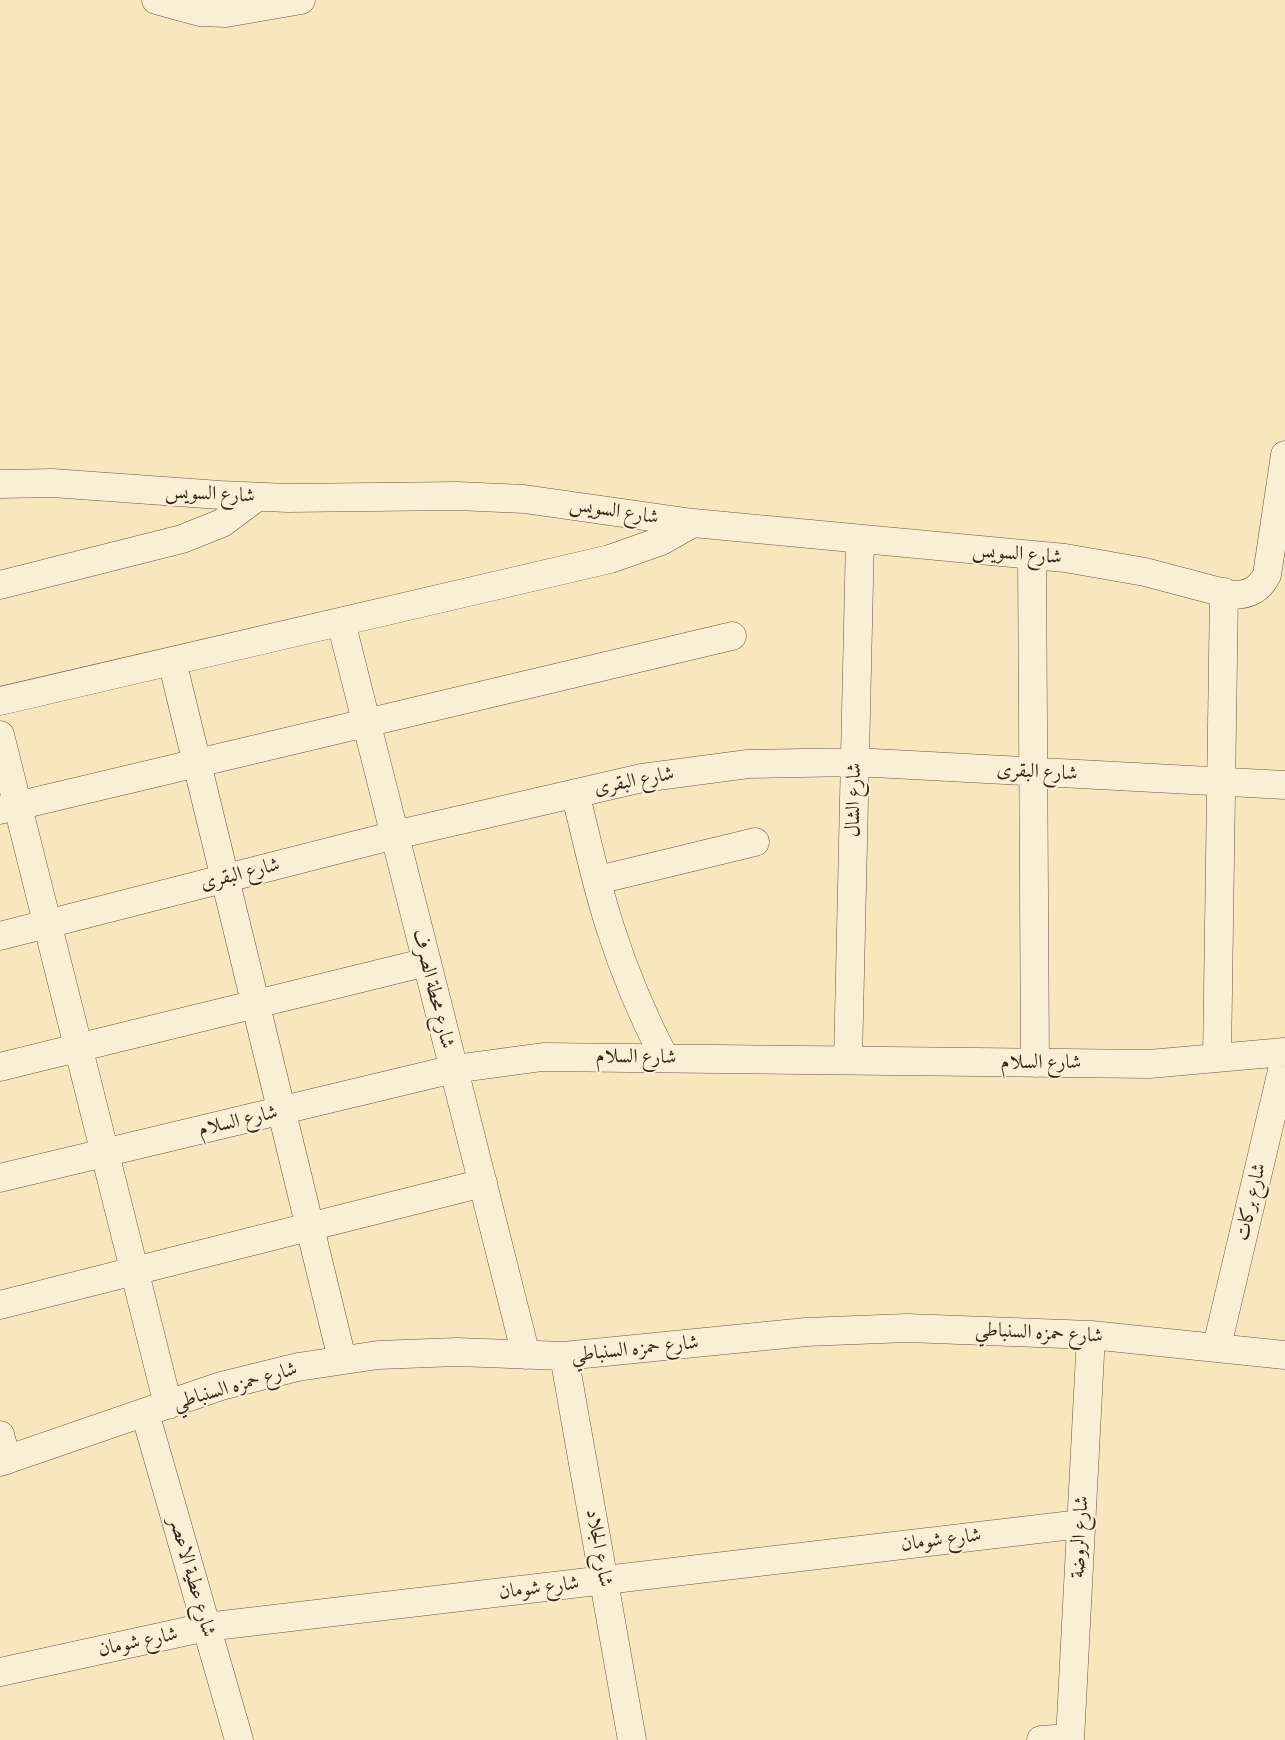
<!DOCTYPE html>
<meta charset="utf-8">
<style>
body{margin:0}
canvas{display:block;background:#f7e6be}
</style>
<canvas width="1285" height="1740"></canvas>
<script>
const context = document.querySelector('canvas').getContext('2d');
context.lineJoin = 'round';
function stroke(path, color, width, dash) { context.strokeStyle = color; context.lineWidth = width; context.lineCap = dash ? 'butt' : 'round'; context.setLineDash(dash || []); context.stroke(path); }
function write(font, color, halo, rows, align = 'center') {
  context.font = font + ' "EB Garamond",Amiri,serif'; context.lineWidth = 4; context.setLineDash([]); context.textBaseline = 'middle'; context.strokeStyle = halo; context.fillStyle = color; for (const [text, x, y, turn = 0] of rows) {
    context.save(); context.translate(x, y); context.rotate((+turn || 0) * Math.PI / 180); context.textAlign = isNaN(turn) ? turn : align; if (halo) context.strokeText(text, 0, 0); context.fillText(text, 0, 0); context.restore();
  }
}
const minor = new Path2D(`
 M156,0L200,12L226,13L301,0
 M0,484L52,483L220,495L288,498L457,496L524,499L693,523L1065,558L1145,572L1232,595C1249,595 1259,590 1267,575L1285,455
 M1032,556L1035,1063
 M0,585L182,539L222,523L257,497
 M341,622L526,1355
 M172,661L342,1359
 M0,701L610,559L661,541L693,523
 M0,735L168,1405
 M575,793C587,839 596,885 611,930C625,974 643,1016 664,1057
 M0,810L732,636
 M598,880L755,842
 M0,936L395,835L642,778L748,764L855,762L1285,785
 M1217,1058L1224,592
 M848,1060L860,539
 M0,1067L427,962
 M0,1178L454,1069L543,1057L1149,1064L1285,1052
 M0,1305L483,1183
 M1217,1346L1285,1058
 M564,1356L632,1740
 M145,1413L239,1740
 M0,1435L7,1460
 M0,1462L221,1386L298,1367L378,1355L457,1352L564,1356L806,1332L907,1328L1091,1335L1285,1355
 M0,1672L206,1627L1081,1524
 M1041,1740L1070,1738
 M1070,1740L1091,1335`);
stroke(minor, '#685443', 29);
stroke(minor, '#faefd5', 28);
write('20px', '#39241a', '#faefd5', [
 ["شارع السويس",210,494,3],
 ["شارع السويس",614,511,9],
 ["شارع السويس",1017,554,5],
 ["شارع البقرى",1037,772,3],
 ["شارع البقرى",634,781,-11],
 ["شارع الشال",854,800,-89],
 ["شارع البقرى",240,874,-14],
 ["شارع محطة الصرف",433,989,76],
 ["شارع السلام",636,1057,1],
 ["شارع السلام",1041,1063],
 ["شارع السلام",238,1121,-13],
 ["شارع بركات",1251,1202,-77],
 ["شارع حمزه السنباطي",1039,1333,3],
 ["شارع حمزه السنباطي",635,1349,-6],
 ["شارع حمزه السنباطي",235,1386,-16],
 ["شارع الروضة",1080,1537,-87],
 ["شارع شومان",941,1540,-7],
 ["شارع الجلاد",599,1548,80],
 ["شارع عطية الاعصر",192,1577,74],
 ["شارع شومان",539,1588,-7],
 ["شارع شومان",138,1642,-12]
]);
</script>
